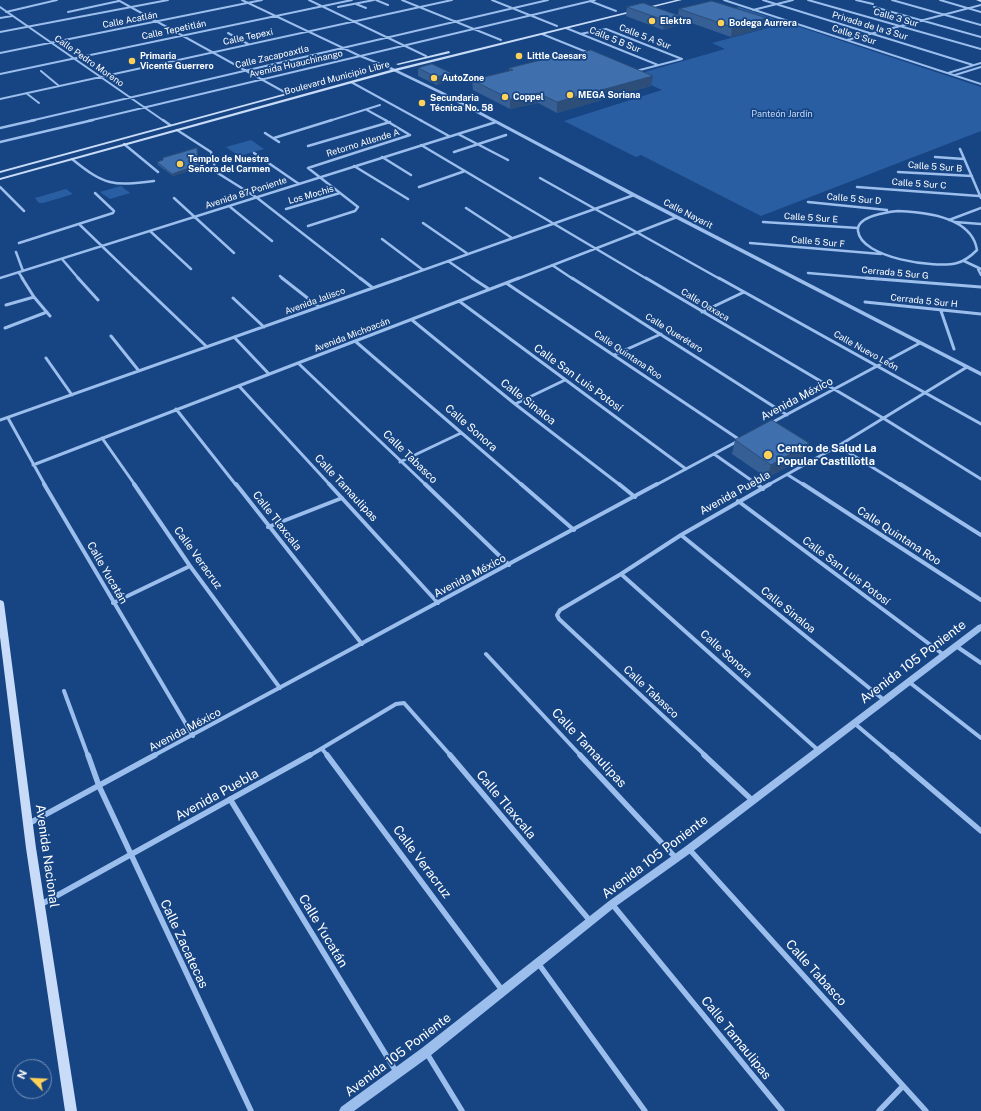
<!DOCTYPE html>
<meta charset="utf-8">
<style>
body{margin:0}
#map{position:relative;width:981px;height:1111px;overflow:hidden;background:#174584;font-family:"Public Sans",sans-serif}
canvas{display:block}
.north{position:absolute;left:12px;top:1059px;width:40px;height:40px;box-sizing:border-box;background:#174584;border:1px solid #748fb5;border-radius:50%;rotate:294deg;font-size:11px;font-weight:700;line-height:16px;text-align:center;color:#fff}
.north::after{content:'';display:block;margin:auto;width:14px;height:18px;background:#ffd157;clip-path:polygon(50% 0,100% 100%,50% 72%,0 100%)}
</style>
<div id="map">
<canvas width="981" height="1111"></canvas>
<div class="north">N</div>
</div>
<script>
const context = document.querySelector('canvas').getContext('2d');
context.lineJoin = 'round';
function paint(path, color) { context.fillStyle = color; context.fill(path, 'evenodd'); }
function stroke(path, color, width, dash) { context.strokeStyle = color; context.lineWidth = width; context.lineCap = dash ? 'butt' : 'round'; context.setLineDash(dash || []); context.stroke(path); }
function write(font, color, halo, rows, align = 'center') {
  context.font = font + ' "Public Sans",sans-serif'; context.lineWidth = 3.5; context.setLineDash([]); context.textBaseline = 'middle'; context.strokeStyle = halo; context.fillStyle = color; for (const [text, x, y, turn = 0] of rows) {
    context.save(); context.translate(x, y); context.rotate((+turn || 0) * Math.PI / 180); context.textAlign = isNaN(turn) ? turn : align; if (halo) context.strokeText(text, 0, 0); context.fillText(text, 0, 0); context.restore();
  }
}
paint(new Path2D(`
 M739,7L981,87V131L761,216L641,155L636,157L564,121L662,90L631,76L725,49L712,43L768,28L722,12Z
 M251,140L264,149L239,156L226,147Z
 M121,186L130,193L110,199L100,192Z
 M66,189L73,194L43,203H39L35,198Z`), '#2a5ea3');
stroke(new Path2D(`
 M118,0L288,94
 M242,0L360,56L388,67
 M309,0L426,56
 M376,0L388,5
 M402,0L501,40
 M492,0L557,26
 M724,0L981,84
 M763,0L973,65
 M808,0L981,49
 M856,0L873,4
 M892,0L981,25
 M940,0L981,12
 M590,1L616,11
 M356,4L366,8
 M0,7L164,121
 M338,7L374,0
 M874,7L981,37
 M753,10L793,0
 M6,12L57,0
 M68,12L119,1
 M0,18L12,16
 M566,28L658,65
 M0,32L168,0
 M228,33L248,44
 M542,34L589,53
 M580,34L606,29L682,59
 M847,40L981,5
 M0,53L262,0
 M41,71L59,86
 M636,71L682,59
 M948,73L981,63
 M0,74L352,0
 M955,75L981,67
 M351,82L422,121
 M26,93L39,103
 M0,99L452,0
 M367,110L387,121
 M30,121L548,0
 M88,121L595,0
 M329,121L380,105`), '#9bbeed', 2);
stroke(new Path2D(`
 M163,120L170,125
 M420,120L449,136
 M0,128L35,120
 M177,130L211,152L216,172L256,197L361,279
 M265,133L279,142
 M458,134L508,160
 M274,138L332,120
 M0,142L93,120
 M124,144L158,172
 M421,145L647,279
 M308,146L390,122
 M960,149L981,198
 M454,152L506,135
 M254,153L299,184
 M382,157L411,175
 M935,157L964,159
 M72,159C105,186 113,186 154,181
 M354,166L408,199
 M898,172L972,176
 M540,178L720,279
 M0,187L24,211
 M419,187L465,171
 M857,187L979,196
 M174,198L234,253
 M808,202L887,210
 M229,206L272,241
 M466,208L512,238
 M286,209L340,193
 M898,211C925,212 972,217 977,250C971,256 965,261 957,263C936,269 861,258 858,231C856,216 888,212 898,211Z
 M949,220L981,208
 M763,222L858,228
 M955,222L981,224
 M423,223L468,254
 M80,225L136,279
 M308,226L355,211L358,207L308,168L410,135L385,120
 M150,231L191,269
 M382,239L423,270
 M19,243L113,213L114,211L95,193
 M750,243L881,254
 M16,252L23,271
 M62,259L79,279
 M448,261L474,279
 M964,261L981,269
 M552,265L573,279
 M978,269L981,275
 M19,273L23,279
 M808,273L878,279
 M280,276L283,279
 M0,278L496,122
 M398,279L634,195
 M517,279L677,217`), '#9bbeed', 2.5);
stroke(new Path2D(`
 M22,278L34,297L50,316
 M78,278L98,300
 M135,278L207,347
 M282,278L319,307
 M360,278L373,288
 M472,278L489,289
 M572,278L787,415
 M646,278L883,418L981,479
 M719,278L981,424
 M866,278L981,287
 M506,283L740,440
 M233,298L264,327
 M459,301L686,469
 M865,302L981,314
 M6,305L34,297
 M941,311L954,349
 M702,312L744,292
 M412,320L515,404L620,485
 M5,328L47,312
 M111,336L139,371
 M234,337L269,374
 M355,341L522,485
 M614,355L661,334
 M46,358L72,395
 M298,363L426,485
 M239,386L330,485
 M515,404L565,380
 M176,409L236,485
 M8,418L45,485
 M0,420L401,278
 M771,423L920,343
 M102,438L135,485
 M838,446L901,485
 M714,454L758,485
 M400,462L461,433
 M33,465L519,278
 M788,475L804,485
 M656,485L738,441
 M768,485L838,446L967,367`), '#9bbeed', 3);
stroke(new Path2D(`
 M44,484L193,736
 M134,484L190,566L280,688
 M236,484L362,644
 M329,484L438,603
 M425,484L509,565
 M521,484L574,530
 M619,484L635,497
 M757,484L763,489
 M803,484L981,600
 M900,484L981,535
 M738,501L944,655
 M268,527L342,498
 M681,535L884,700
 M621,574L818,750
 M113,603L190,566
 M956,646L981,663
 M486,654L581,756
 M909,682L981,738
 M64,691L88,756
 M854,723L893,756
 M322,749L328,756
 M153,756L657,484
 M309,756L396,704L404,703L451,756
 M706,756L559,619L557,615L560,610L621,574L681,535L770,484`), '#9bbeed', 4);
stroke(new Path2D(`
 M88,755L99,786L251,1111
 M327,755L502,990
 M450,755L591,922
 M580,755L676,858
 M704,755L752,800
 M892,755L981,831
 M230,799L397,1073
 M28,824L155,755
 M689,849L926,1111
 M612,904L782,1111
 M40,905L310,755
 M538,963L645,1111
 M426,1052L462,1111
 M879,1111L903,1086`), '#9bbeed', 5.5);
paint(new Path2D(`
 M387,66H389L443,92L636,194L981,372V376L632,196L441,94L387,68Z
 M981,624V631L692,852L615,907L430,1056L354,1111H339L341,1107L422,1048L609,901L686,846L978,625Z`), '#9bbeed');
paint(new Path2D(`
 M676,0H682L396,71L0,180V178L394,69Z
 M976,0H981V2Z
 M449,51L450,53L398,65L396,64Z
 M287,93L290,94L0,173V171Z
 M0,600L3,601L4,603L36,848L77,1111H65L26,848L0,637Z`), '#c8dcf9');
paint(new Path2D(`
 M627,7L678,15L679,9L767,18L765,28L731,37L680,19L679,25L663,30L626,16Z
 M418,68L451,80L437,85L418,76Z
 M509,68L651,86L557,113L538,103L510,109L473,90L472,80L509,71Z
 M197,148L199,168L173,176L158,165L157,162Z
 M735,440L805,457L767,478L732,454Z`), '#365f95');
paint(new Path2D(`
 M680,16L679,25L663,30L664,20Z
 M767,18L765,28L731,37L732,27Z
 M451,73V80L437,85L436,77Z
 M653,76L651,86L557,113V102Z
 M538,93V103L510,109V99Z
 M197,148L199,168L173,176L172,174Z
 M809,443L805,457L767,478L771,465Z`), '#2c4e79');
const building = new Path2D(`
 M712,1L767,18L732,27L679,9Z
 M643,3L680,16L664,20L627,7Z
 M591,50L653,76L557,102L538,93L510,99L472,80L513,70L509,68L545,59L572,52L576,54Z
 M432,64L451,73L436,77L418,68Z
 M197,148L198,165L172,174L157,162L163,160V158Z
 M772,420L809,443L771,465L735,440Z`);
paint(building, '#3f6fad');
stroke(building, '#2c4e79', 1);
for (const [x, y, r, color] of [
 [652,21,4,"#ffd157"],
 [721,23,4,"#ffd157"],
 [519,56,4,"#ffd157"],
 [132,61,4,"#ffd157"],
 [434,78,4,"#ffd157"],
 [570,95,4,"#ffd157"],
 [505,97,4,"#ffd157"],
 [422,103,4,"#ffd157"],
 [180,164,4,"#ffd157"],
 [768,455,5,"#ffd157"]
]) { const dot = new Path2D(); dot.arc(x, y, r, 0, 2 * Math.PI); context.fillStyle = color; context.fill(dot); stroke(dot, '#174584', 1.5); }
write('9px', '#fff', '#174584', [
 ["Calle 3 Sur",896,18,16],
 ["Calle Acatlán",130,20,-11],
 ["Privada de la 3 Sur",870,26,17],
 ["Calle Tepetitlán",174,30,-12],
 ["Calle 5 Sur",854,35,18],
 ["Calle Tepexi",248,37,-12],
 ["Calle 5 A Sur",645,37,21],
 ["Calle 5 B Sur",615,40,22],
 ["Calle Zacapoaxtla",272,57,-13],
 ["Calle Pedro Moreno",89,61,35],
 ["Avenida Huauchinango",296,64,-13],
 ["Boulevard Municipio Libre",337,78,-15],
 ["Retorno Allende A",363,143,-17],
 ["Calle 5 Sur B",935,167,4],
 ["Calle 5 Sur C",919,184,4],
 ["Avenida 87 Poniente",246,193,-18],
 ["Los Mochis",311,195,-16],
 ["Calle 5 Sur D",854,199,5],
 ["Calle Nayarit",688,214,27],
 ["Calle 5 Sur E",811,218,4],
 ["Calle 5 Sur F",818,242,5],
 ["Cerrada 5 Sur G",895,273,5],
 ["Avenida Jalisco",315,301,-20],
 ["Cerrada 5 Sur H",924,301,6],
 ["Calle Oaxaca",705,305,31],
 ["Calle Querétaro",674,333,32],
 ["Avenida Michoacán",352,335,-21],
 ["Calle Nuevo León",866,351,29],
 ["Calle Quintana Roo",628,355,34]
]);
write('bold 9px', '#fff', '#174584', [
 ["Elektra",660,21],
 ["Bodega Aurrera",729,23],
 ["Primaria",140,56],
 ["Vicente Guerrero",140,66],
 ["Little Caesars",527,56],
 ["AutoZone",442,78],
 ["MEGA Soriana",578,95],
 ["Coppel",513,97],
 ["Secundaria",430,98],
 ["Técnica No. 58",430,108],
 ["Templo de Nuestra",188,159],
 ["Señora del Carmen",188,169]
], 'left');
write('9px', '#c0d9f9', '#174584', [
 ["Panteón Jardín",782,114]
]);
write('11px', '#fff', '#174584', [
 ["Calle San Luis Potosí",578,378,36],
 ["Avenida México",797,399,-28],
 ["Calle Sinaloa",528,402,38],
 ["Calle Sonora",471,428,41],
 ["Calle Tabasco",410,457,44],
 ["Calle Tamaulipas",346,488,47],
 ["Avenida Puebla",735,493,-29],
 ["Calle Tlaxcala",277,521,52],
 ["Calle Quintana Roo",899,536,33],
 ["Calle Veracruz",198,558,54],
 ["Calle San Luis Potosí",846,571,37],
 ["Calle Yucatán",107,573,60],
 ["Avenida México",470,576,-28],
 ["Calle Sinaloa",788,610,39],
 ["Calle Sonora",726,654,42],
 ["Calle Tabasco",651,692,43],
 ["Avenida México",185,730,-28]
]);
write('bold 11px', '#fff', '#174584', [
 ["Centro de Salud La",777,449],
 ["Popular Castillotla",777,462]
], 'left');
write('13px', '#fff', '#174584', [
 ["Avenida 105 Poniente",913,662,-37],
 ["Calle Tamaulipas",589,748,47],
 ["Avenida Puebla",217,795,-29],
 ["Calle Tlaxcala",506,805,50],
 ["Avenida Nacional",47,856,82],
 ["Avenida 105 Poniente",655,857,-37],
 ["Calle Veracruz",422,862,53],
 ["Calle Yucatán",323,931,59],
 ["Calle Zacatecas",184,944,65],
 ["Calle Tabasco",816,973,48],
 ["Calle Tamaulipas",736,1038,51],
 ["Avenida 105 Poniente",398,1055,-37]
]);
</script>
